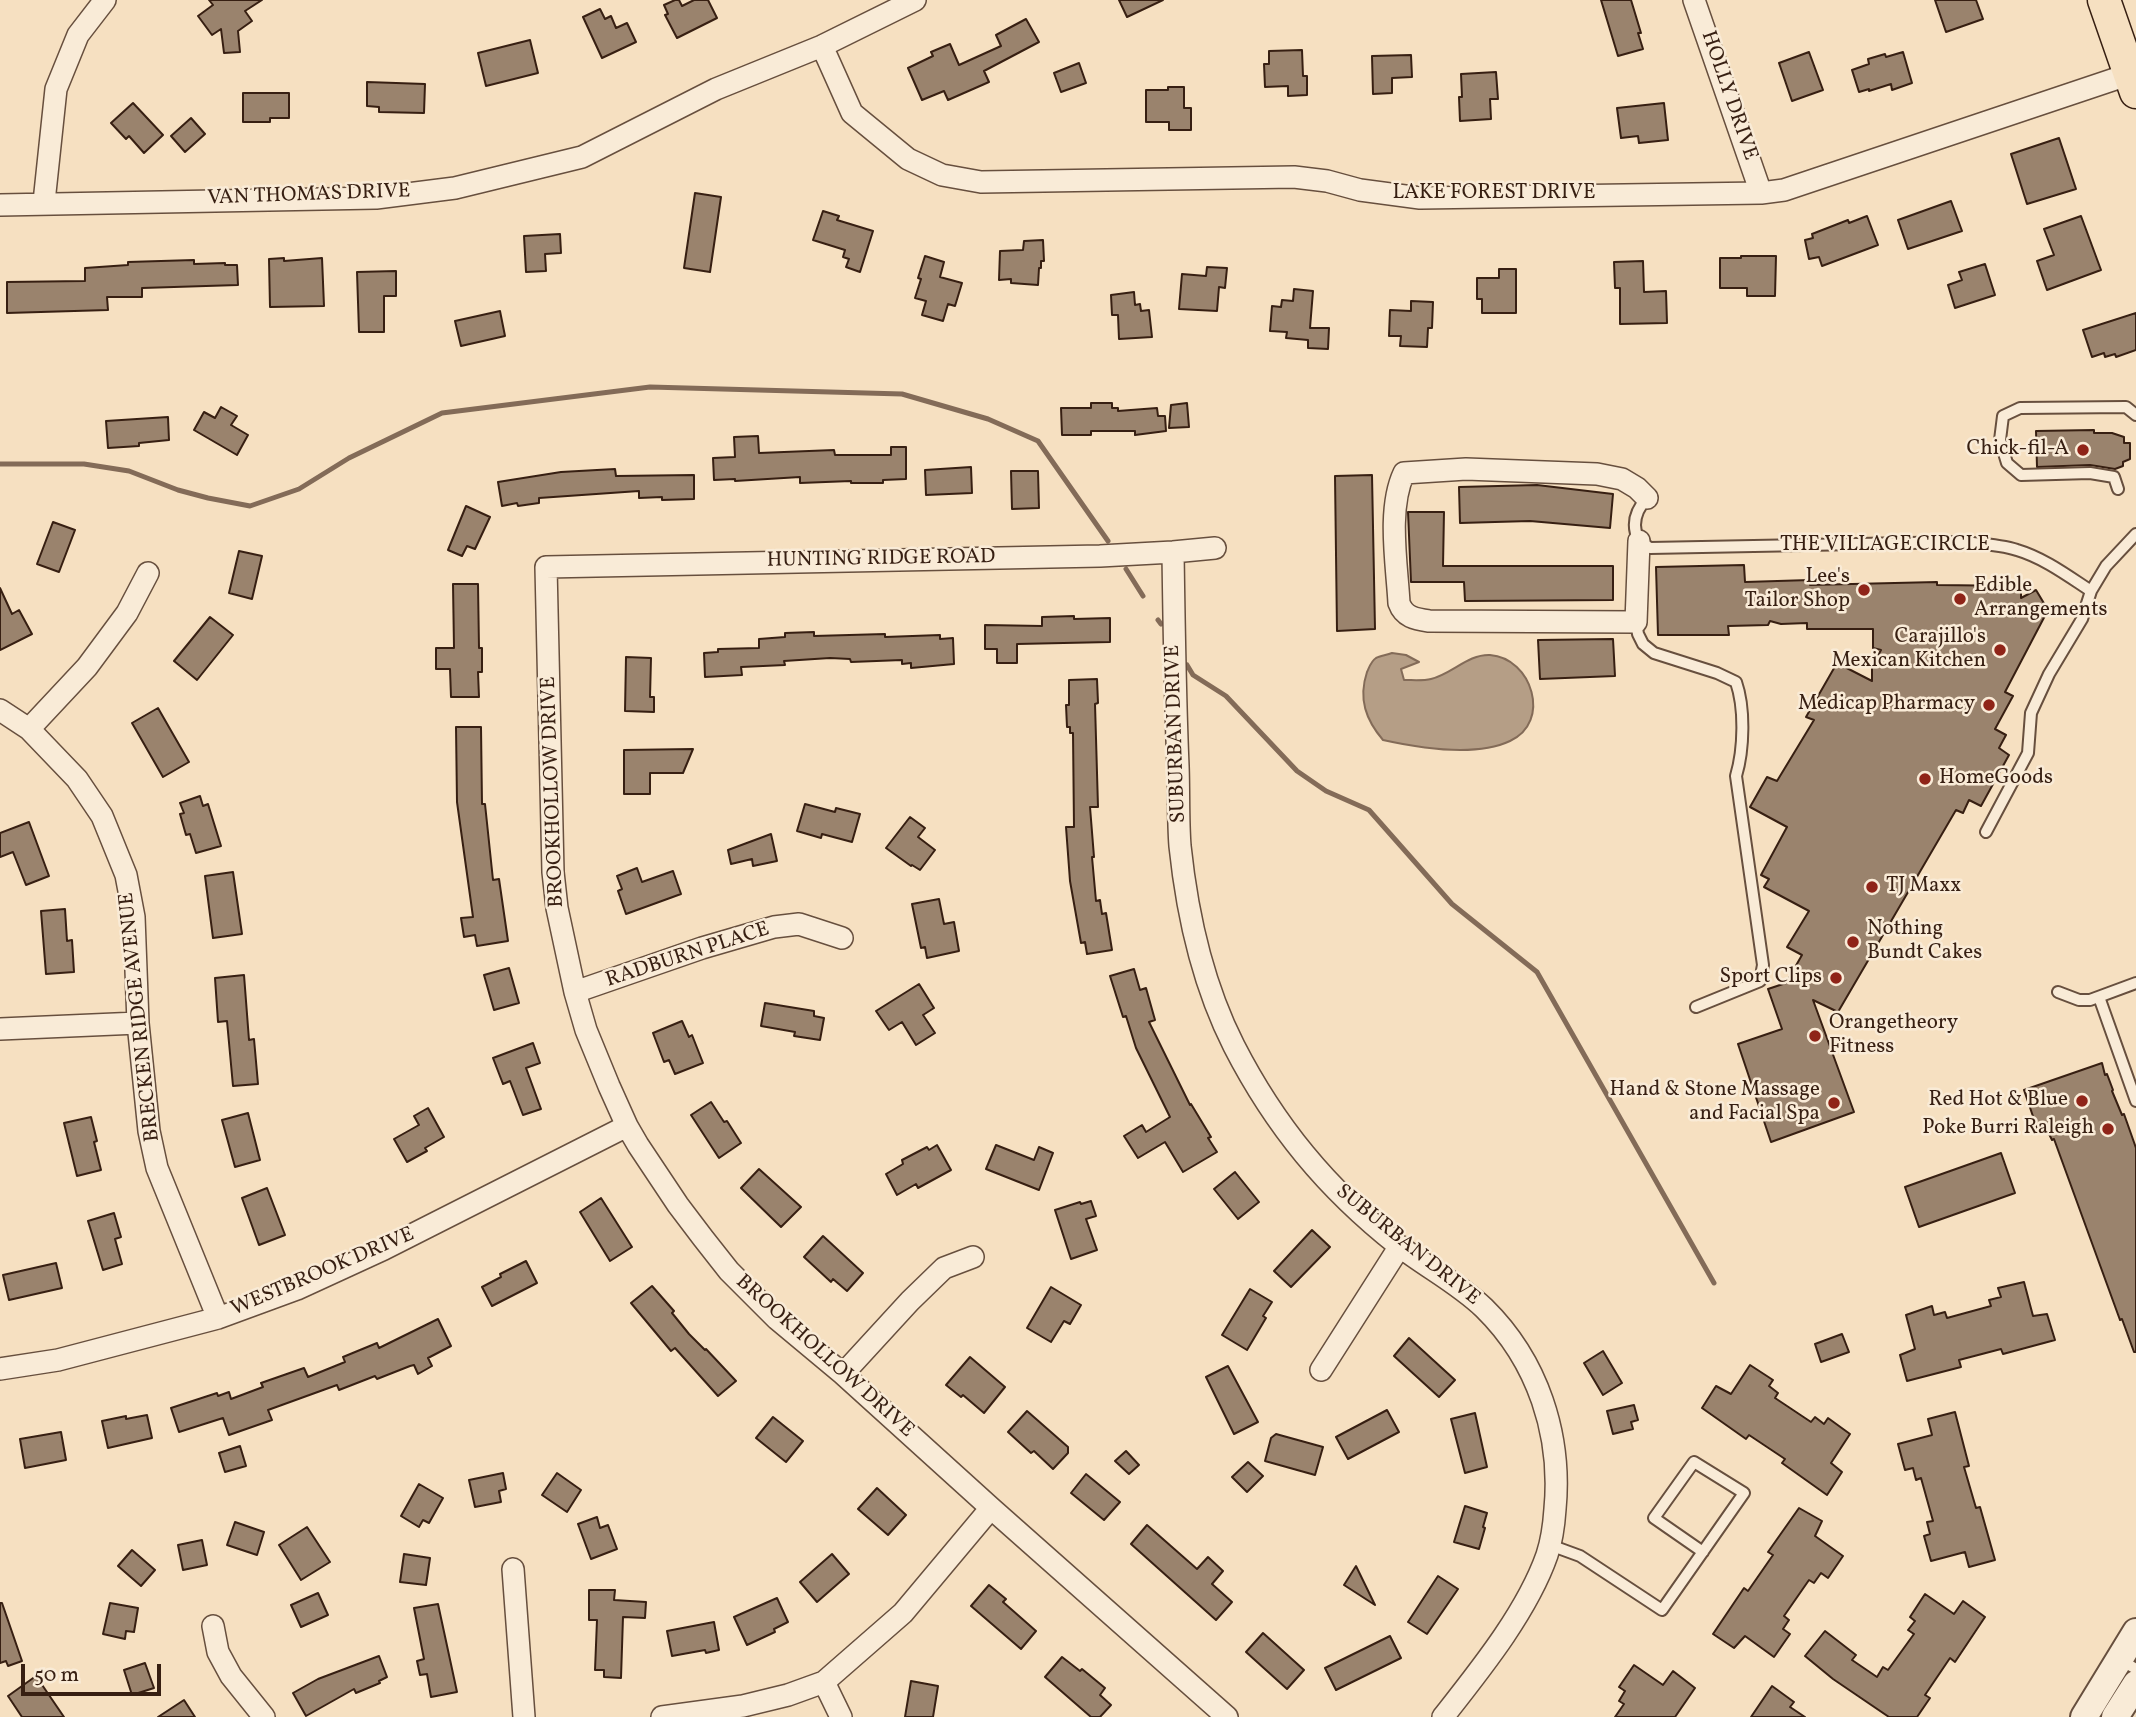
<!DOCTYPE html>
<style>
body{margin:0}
#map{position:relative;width:2136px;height:1717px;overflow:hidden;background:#f6e0c1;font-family:Vollkorn,serif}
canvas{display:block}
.scale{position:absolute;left:21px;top:1664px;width:140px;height:32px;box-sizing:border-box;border:4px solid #371f12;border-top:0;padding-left:9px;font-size:21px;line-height:24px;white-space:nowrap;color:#371f12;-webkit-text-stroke:5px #f9ebd7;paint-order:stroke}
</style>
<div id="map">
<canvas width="2136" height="1717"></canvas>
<div class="scale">50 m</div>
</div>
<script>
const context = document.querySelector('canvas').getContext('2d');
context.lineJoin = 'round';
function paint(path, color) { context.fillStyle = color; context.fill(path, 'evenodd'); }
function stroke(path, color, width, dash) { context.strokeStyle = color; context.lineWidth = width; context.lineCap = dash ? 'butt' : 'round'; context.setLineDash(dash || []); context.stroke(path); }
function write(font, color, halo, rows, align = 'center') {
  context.font = font + ' Vollkorn,serif'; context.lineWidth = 5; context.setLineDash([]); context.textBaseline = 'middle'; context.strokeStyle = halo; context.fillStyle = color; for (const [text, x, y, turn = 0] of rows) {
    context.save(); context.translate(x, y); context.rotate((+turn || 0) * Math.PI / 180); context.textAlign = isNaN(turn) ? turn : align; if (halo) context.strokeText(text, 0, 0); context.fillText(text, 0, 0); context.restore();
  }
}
const water = new Path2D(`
 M1392,653L1406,655L1419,662L1401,669L1404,680C1413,680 1423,681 1431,679C1452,674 1468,654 1490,655C1532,658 1552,722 1510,741C1476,757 1419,748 1383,740C1366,720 1358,699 1367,672C1369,668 1371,661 1376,658C1380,656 1387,655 1392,653Z`);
paint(water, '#b59e86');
stroke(water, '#836b58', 2);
stroke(new Path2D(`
 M0,464H84L129,471L178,490L208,498L250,506L299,489L349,458L442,413L650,387L902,394L988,419L1038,441L1108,541
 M1126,569L1143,596
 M1158,620L1161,624
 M1187,665L1193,675L1226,696L1297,771L1326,791L1369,810L1452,904L1537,972L1714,1283`), '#836b58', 5);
const building = new Path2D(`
 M209,0H262L245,11L252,21L238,31L240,52L224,53L221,29L212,35L198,16L213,5Z
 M675,0H679L682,6L694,0H708L717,18L677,38L665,15L668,14L664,5Z
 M1119,0H1163L1127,17Z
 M1601,0H1631L1641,33H1638L1643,49L1618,56Z
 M1935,0H1976L1983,19L1946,32Z
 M600,9L605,19L611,16L616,28L627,23L636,42L602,58L583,17Z
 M1026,19L1039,42L984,71L989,82L948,100L944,91L922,100L908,68L933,56L931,52L950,44L959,65L1001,46L996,35Z
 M530,40L538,73L486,86L478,53Z
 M1302,50L1303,76H1307V95L1288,96V86L1265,87L1264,64H1269V51Z
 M1809,52L1823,90L1792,101L1779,63Z
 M1903,52L1912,83L1892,90L1891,84L1869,91V89L1859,92L1852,70L1869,64L1868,59L1885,54L1886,57Z
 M1411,55L1412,77L1392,78V93L1373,94L1372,56Z
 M1079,63L1086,83L1061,92L1054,73Z
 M1496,72L1498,99H1490L1491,119L1460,121L1459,97H1462L1461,74Z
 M367,82L425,84L424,113L379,112V107L367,106Z
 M1168,87H1184V108H1191V130H1169V122H1146V90H1168Z
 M243,93H289V118H270V122H243Z
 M133,103L163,135L144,153L129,136L126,139L111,123Z
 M1664,103L1668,140L1639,143L1638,136L1621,138L1617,108Z
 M191,118L205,134L185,152L171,136Z
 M2059,138L2076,189L2027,204L2011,154Z
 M695,193L721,197L710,272L684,268Z
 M1951,201L1962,231L1908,249L1898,220Z
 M823,211L839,216L837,220L873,231L860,272L846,267L849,259L843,257L845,250L813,240Z
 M1867,216L1878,245L1822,266L1819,257L1809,259L1805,240L1813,238L1812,234L1848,220L1849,223Z
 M2081,216L2101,270L2047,290L2037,261L2054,255L2044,229Z
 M560,234L561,253L545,254L546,271L526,272L524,236Z
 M1043,240L1044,261H1041V268H1039L1038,285L1011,283V279L999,280L1000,251L1023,250L1024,241Z
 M925,256L944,262L940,277L962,283L955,306L948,304L943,321L922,315L926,301L915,298L921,279L918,278Z
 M1741,256H1776L1775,296H1747V288H1720V258H1741Z
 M284,258V261L322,258L324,306L270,307L269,259Z
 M194,260V264L225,263V265H237L238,285L142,288V297H107L108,310L7,313V282L85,281V268L128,265V262Z
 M1643,261L1644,292L1666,291L1667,323L1620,324V288H1615L1614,262Z
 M1985,264L1995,295L1955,308L1948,285L1962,280L1959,272Z
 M1207,267L1227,268L1225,288L1219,287L1217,311L1179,309L1182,274L1206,276Z
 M1499,269H1516V313H1482V299H1477V278H1499Z
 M396,271V296H384V332H359L357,272Z
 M1294,289L1313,291L1310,328H1329L1328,349L1308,348V340L1286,338L1287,332L1270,331L1272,306L1281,307L1282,300L1293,301Z
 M1134,292L1135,305L1140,304L1141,311L1149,310L1152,337L1119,339L1118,315H1112L1111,295Z
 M1411,301L1433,302L1432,328H1428L1427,347L1400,346L1401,336H1389L1390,310L1411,311Z
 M500,311L505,336L461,346L455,321Z
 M2136,313V350L2116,357L2115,354L2105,357L2104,353L2092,357L2083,330Z
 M1091,403H1112V408H1118V411L1157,408L1158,416H1165L1166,431L1135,435V431H1091V435H1062L1061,408H1091Z
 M1187,403L1189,427L1169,428L1171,405Z
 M221,407L237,416L231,425L248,435L237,455L194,430L204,412L215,418Z
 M168,417L169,440L139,443V446L108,448L106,421Z
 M2094,430V433H2112L2124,437V443H2130V459L2123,462V466L2115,469L2090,465L2037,467L2036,431Z
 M758,436L759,453L834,450L835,455H891V447H906V479L883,480V483H851V481L800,483V477L735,481V479L714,480L713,458L735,457L734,437Z
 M971,467L972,493L926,495L925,470Z
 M615,469L616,476L694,475V499L662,500V497L639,498V491L539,498V503L518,506L517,503L502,506L498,482L561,472Z
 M1011,471H1038L1039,508L1012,509Z
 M1372,475L1375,629L1337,631L1335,476Z
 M1537,485L1613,494L1610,528L1530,521L1460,523L1459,487Z
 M466,506L490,517L475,549L467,546L462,556L448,550Z
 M1408,512H1444L1443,566H1613V600L1465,601L1464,582H1411Z
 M53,522L75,530L59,572L37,564Z
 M239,551L262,556L252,599L229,593Z
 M1744,565L1745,582L1810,580V585L1937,582V585L2021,586V598L2036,590L2048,610L2005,692L2013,696L1995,729L2006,735L1999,748L2009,755L1981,806L1969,800L1963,813L1956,810L1838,1012L1813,1000L1854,1112L1771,1142L1738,1044L1782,1029L1768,989L1786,983L1802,955L1787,947L1809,911L1764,887L1769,879L1761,875L1787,827L1750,807L1767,777L1777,781L1814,720L1806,717L1837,663L1872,681V666L1881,650L1873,648V629H1807V623L1781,624L1770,621L1768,625L1728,626L1729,635H1658L1656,567Z
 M453,584H478L479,648H482V672H478L479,697H451L450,669H436V648H454Z
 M0,588L12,614L19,610L32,634L0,650Z
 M1074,616V619L1110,618V642L1017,644V663H997V649H985V625L1042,626V617Z
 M210,617L233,635L197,680L174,661Z
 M814,632V636L885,634V637L940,635V639L953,638L954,664L911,668V663L902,664V660L851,662L850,659L830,658L784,661L785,665L741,667L742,675L705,677L704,653L718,652V649L759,648V639L785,637V633Z
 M1613,639L1615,676L1540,679L1538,640Z
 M626,657L651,658L650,697H654V712L625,711Z
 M1097,679L1098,703L1095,704L1098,807H1090L1094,857H1092L1096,901L1100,900L1102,914L1106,913L1112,950L1087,954L1085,942L1081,943L1070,881L1066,827H1074L1073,733H1070V727H1067L1066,705H1069V680Z
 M158,708L189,762L163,777L132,723Z
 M456,727H481L482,804H485L493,880L499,879L508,941L477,946L475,935L464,937L461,918L473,917L457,802Z
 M693,749L683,773H650V794H624V750Z
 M200,796L203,806L208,804L221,846L196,853L190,834L186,835L180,814L184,813L180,803Z
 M805,804L835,812L836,808L860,814L852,842L822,834L821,838L797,831Z
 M910,817L925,828L918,837L935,850L920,870L912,865L911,866L886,848Z
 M29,822L49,876L26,885L13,852L0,857V833Z
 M771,834L777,861L753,866L752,859L731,864L728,850Z
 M637,868L642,882L673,871L681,894L626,914L618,891L622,889L617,876Z
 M233,872L242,934L213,938L205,876Z
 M939,899L944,924L954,922L959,951L927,958L925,947L921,948L912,904Z
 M65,909L67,941L72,940L74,972L46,974L41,911Z
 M509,968L519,1003L494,1010L484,975Z
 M1134,969L1140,990L1146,988L1155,1020L1149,1022L1190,1105L1191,1104L1211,1137L1208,1138L1217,1152L1183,1172L1165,1142L1138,1158L1124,1136L1142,1125L1146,1132L1170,1117L1136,1048L1126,1016L1123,1017L1110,976Z
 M244,975L249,1040L254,1039L258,1084L233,1086L227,1021L218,1022L215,978Z
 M919,984L934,1008L923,1015L935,1033L916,1045L902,1022L889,1030L876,1011Z
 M765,1003L814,1011V1016L824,1018L820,1040L794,1036L795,1032L761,1026Z
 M682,1021L689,1037L692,1035L703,1063L675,1074L669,1060L664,1062L653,1033Z
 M533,1043L540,1063L526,1068L541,1109L523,1115L510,1081L503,1084L493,1058Z
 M2102,1063L2105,1075L2107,1074L2113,1090L2112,1091L2122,1115L2124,1114L2136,1148V1352H2134L2122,1319L2120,1320L2054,1139L2052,1140L2046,1128L2038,1131L2024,1090Z
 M711,1102L724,1122L727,1121L741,1143L719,1158L691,1115Z
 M428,1108L444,1137L425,1148L427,1151L407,1162L394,1139L419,1125L414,1116Z
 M248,1113L260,1160L235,1167L222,1120Z
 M91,1117L97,1141L94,1142L101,1170L77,1176L64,1123Z
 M937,1145L951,1170L918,1188L916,1184L897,1195L886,1174L903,1164L902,1160L927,1147L929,1150Z
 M996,1145L1034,1160L1039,1147L1053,1153L1039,1190L986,1169Z
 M2001,1153L2015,1193L1919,1227L1905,1187Z
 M759,1169L801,1207L781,1227L741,1188Z
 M1235,1172L1259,1202L1238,1219L1214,1189Z
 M267,1188L285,1235L259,1245L242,1198Z
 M601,1198L632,1247L610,1261L580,1212Z
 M1091,1201L1096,1216L1086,1219L1097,1250L1071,1259L1055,1210L1080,1202L1081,1204Z
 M114,1213L121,1237L115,1239L122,1264L103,1270L88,1221Z
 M1312,1230L1330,1247L1291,1287L1274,1271Z
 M823,1236L863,1273L847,1291L833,1279L831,1282L804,1257Z
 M526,1261L537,1283L492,1306L482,1287L501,1277L500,1274Z
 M56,1263L62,1288L9,1300L3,1275Z
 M2024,1282L2033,1316L2047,1314L2055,1340L2003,1354L2001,1349L1959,1360L1961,1367L1907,1381L1900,1355L1915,1349L1906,1315L1932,1306L1934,1315L1945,1312L1947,1318L1991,1306L1989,1300L2001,1297L1998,1288Z
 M652,1286L674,1311L672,1313L689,1334L705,1350L706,1349L736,1381L718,1396L675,1348L671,1351L631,1303Z
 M1051,1287L1081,1305L1070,1324L1064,1321L1051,1342L1027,1328Z
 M1250,1289L1272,1302L1263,1316L1266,1318L1247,1350L1222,1335Z
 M438,1319L451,1346L428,1358L432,1366L418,1374L414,1365L410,1366L377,1379L375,1376L339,1390L337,1385L268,1410L272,1420L229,1435L223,1418L179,1432L171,1408L217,1393L218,1396L229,1392L231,1399L263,1387L261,1383L304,1368L308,1377L345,1362L343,1357L377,1343L379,1348Z
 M1842,1334L1849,1352L1821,1362L1815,1344Z
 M1409,1338L1455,1380L1439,1397L1394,1356Z
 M1603,1351L1622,1383L1603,1395L1584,1363Z
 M970,1357L1005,1387L984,1413L963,1395L961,1397L946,1385Z
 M1750,1365L1773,1380L1769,1386L1778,1393L1775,1398L1811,1422L1815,1417L1824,1424L1828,1418L1850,1434L1831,1463L1842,1472L1827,1495L1782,1463L1785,1459L1749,1435L1746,1439L1702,1408L1716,1386L1731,1394Z
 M1228,1366L1258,1422L1234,1434L1206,1377Z
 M1634,1405L1638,1420L1631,1422L1633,1429L1613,1434L1607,1411Z
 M1387,1410L1399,1432L1348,1459L1336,1437Z
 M1027,1411L1068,1447V1453L1053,1469L1034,1451L1031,1453L1008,1432Z
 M1955,1412L1969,1466L1964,1467L1976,1508L1980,1507L1995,1560L1969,1567L1965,1552L1931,1561L1924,1536L1930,1534L1927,1522L1933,1521L1921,1478L1916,1480L1913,1468L1905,1470L1898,1444L1932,1435L1928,1419Z
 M1475,1413L1487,1467L1465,1473L1451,1419Z
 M147,1415L152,1438L108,1448L102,1421L126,1416V1419Z
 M773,1417L803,1441L786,1462L756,1438Z
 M61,1432L66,1460L25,1468L20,1439Z
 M1276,1434L1323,1447L1315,1475L1265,1461L1271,1438Z
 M240,1446L246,1466L225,1472L219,1453Z
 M1126,1451L1139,1465L1129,1474L1115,1461Z
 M1248,1462L1263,1476L1247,1492L1232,1477Z
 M503,1473L506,1489L499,1491L501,1502L475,1507L469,1480Z
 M557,1473L581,1490L567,1512L542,1495Z
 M1086,1474L1120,1502L1104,1520L1071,1493Z
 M419,1484L443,1498L429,1523L423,1520L419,1527L401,1516Z
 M877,1488L906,1515L888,1535L858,1509Z
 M1465,1506L1487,1513L1483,1527L1485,1528L1479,1549L1454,1542Z
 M1799,1508L1822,1521L1815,1536L1843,1556L1828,1578L1821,1573L1814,1583L1809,1580L1784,1616L1789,1620L1783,1629L1790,1634L1774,1657L1745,1636L1734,1648L1713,1634L1744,1588L1748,1591L1773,1555L1768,1552Z
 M597,1517L600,1528L608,1525L617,1549L591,1559L578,1524Z
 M235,1522L264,1532L257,1555L227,1545Z
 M1147,1525L1197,1569L1208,1557L1223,1571L1212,1584L1232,1602L1216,1620L1131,1544Z
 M307,1527L330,1562L301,1580L279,1545Z
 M202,1540L207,1565L183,1570L178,1545Z
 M132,1550L155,1570L141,1586L118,1566Z
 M404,1554L430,1558L426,1585L400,1582Z
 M832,1554L849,1574L817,1602L800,1582Z
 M1356,1566L1375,1605L1344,1585Z
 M1438,1576L1458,1589L1427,1634L1408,1622Z
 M989,1585L1006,1599L1003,1602L1036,1631L1021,1649L971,1606Z
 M589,1590H615L614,1600L646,1602L645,1618L623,1617L621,1678L604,1677V1670H595L597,1620H589Z
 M318,1593L328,1615L301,1627L291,1605Z
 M1925,1594L1954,1614L1963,1601L1985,1617L1955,1662L1950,1658L1925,1695L1930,1698L1917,1717H1889L1833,1679L1805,1656L1825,1631L1856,1655L1852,1660L1877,1677L1883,1667L1888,1670L1914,1634L1908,1630L1915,1621L1910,1617Z
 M777,1598L788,1622L774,1629L775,1632L747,1645L734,1617Z
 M0,1603H2L22,1661L8,1666L6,1661L0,1663Z
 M110,1603L138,1608L134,1632L126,1631L125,1639L103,1634Z
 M438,1604L457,1692L431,1697L427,1674L420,1675L417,1661L424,1659L414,1608Z
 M714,1622L719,1650L706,1653L705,1650L672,1656L667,1631Z
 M1263,1633L1304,1670L1287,1689L1246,1652Z
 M1390,1636L1401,1658L1336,1690L1325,1668Z
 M379,1656L387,1677L379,1681L380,1683L356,1693L354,1689L306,1716L293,1693L318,1679Z
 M1062,1657L1080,1671L1082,1669L1105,1688L1100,1695L1111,1705L1100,1717H1091L1045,1677Z
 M145,1663L154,1688L132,1695L124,1670Z
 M1634,1665L1663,1685L1673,1671L1695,1688L1675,1717H1615L1624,1704L1619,1701L1625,1691L1619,1687Z
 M36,1676L64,1717H22L8,1696Z
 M911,1681L938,1686L933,1717H905Z
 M1772,1686L1794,1702L1790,1707L1805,1717H1751Z
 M184,1700L195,1717H158Z`);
paint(building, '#9a836d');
stroke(building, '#371f12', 2);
const service = new Path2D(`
 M2118,489L2114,477L2090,473L2021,475L2007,463L2000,440L2003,416L2020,408L2126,407L2136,415
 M1647,498C1635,511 1631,525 1639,541L1650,548L1961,542C1980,544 1999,544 2017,550C2044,558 2068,576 2091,591L2106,566L2136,534
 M1636,622L1638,634L1643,644L1654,653L1717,673L1736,682C1745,708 1744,749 1736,776L1763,965L1760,981L1696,1007
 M1986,832L2028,753L2031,713L2049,674L2082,619L2091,591
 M2058,992L2079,1000H2090L2136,983
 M2099,997L2136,1101
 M1550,1545L1580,1556L1662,1610L1744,1493L1694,1462L1654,1518L1703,1552
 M2119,1659L2136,1669`);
const minor = new Path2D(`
 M1694,0L1761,193
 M822,46L852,113L908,159L942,175L981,182L1294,177L1327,181L1360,190L1420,198L1761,193L1784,190L2130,74
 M44,202L56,89L78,35L105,0
 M0,205L376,198L455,188L582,157L716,89L822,46L915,0
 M1639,541L1636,622L1429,621C1415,619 1404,617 1399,603C1397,565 1387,509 1404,473L1466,469L1597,474L1622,479L1637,488L1647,498
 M1215,548L1173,552L1100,556L546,567L553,872L557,908L575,992L586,1030L609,1086L627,1126L638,1145L678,1205L703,1238L729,1271L777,1319L843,1374L991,1508L1227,1717
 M1173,552C1174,624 1175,695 1178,766C1179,793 1178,820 1180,846C1187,913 1203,985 1234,1046C1275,1126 1327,1189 1398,1245C1426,1267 1458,1283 1484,1308C1538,1361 1562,1435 1555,1509C1554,1524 1552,1540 1547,1555C1527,1612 1480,1670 1443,1717
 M0,710L29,729L77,779L102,816L126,875L134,917L138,1023L149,1131L157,1168L218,1318
 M29,729L87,667L127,613L148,573
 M575,992L702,948L774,927L799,924L842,938
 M0,1029L138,1023
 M0,1369L58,1360L218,1318L297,1289L384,1249L627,1126
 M1321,1370L1400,1246
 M843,1374L910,1301L944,1268L973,1257
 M513,1569L524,1717
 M213,1626L218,1652L231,1676L264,1717
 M824,1682L841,1717
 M662,1717L743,1706L788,1695L824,1682L903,1613L991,1508`);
const tertiary = new Path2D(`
 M2084,1717L2136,1632
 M2115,1717L2136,1684`);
const primary = new Path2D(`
 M2104,0L2136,92`);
stroke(service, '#674f3e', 14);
stroke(minor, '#674f3e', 24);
stroke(tertiary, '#674f3e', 30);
stroke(primary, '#371f12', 35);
stroke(service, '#f9ebd7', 10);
stroke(minor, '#f9ebd7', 21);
stroke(tertiary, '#f9ebd7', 26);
stroke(primary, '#f6e0c1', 32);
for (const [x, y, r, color] of [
 [2083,450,7,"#8f2418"],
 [1864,590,7,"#8f2418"],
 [1960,599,7,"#8f2418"],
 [2000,650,7,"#8f2418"],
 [1989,705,7,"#8f2418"],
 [1925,779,7,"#8f2418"],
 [1872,887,7,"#8f2418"],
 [1853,942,7,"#8f2418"],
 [1836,978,7,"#8f2418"],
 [1815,1036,7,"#8f2418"],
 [2082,1101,7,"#8f2418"],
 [1834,1103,7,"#8f2418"],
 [2108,1129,7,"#8f2418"]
]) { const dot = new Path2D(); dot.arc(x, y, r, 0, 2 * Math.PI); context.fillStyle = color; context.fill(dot); stroke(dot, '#f9ebd7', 2.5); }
write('21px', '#371f12', '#f9ebd7', [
 ["HOLLY DRIVE",1728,96,71],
 ["LAKE FOREST DRIVE",1494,194],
 ["VAN THOMAS DRIVE",309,196,-2],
 ["THE VILLAGE CIRCLE",1885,546],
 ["HUNTING RIDGE ROAD",881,560,-1],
 ["SUBURBAN DRIVE",1177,734,-92],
 ["BROOKHOLLOW DRIVE",554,792,-92],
 ["RADBURN PLACE",688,956,-18],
 ["BRECKEN RIDGE AVENUE",141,1017,-96],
 ["SUBURBAN DRIVE",1407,1246,39],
 ["WESTBROOK DRIVE",323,1273,-23],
 ["BROOKHOLLOW DRIVE",824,1357,42]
]);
write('21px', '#371f12', '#f9ebd7', [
 ["Chick-fil-A",2069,450],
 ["Lee's",1850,578],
 ["Tailor Shop",1850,602],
 ["Edible",1974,587,"left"],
 ["Arrangements",1974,611,"left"],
 ["Carajillo's",1986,638],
 ["Mexican Kitchen",1986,662],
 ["Medicap Pharmacy",1975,705],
 ["HomeGoods",1939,779,"left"],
 ["TJ Maxx",1886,887,"left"],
 ["Nothing",1867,930,"left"],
 ["Bundt Cakes",1867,954,"left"],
 ["Sport Clips",1822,978],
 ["Orangetheory",1829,1024,"left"],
 ["Fitness",1829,1048,"left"],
 ["Hand & Stone Massage",1820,1091],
 ["and Facial Spa",1820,1115],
 ["Red Hot & Blue",2068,1101],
 ["Poke Burri Raleigh",2094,1129]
], 'right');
</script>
